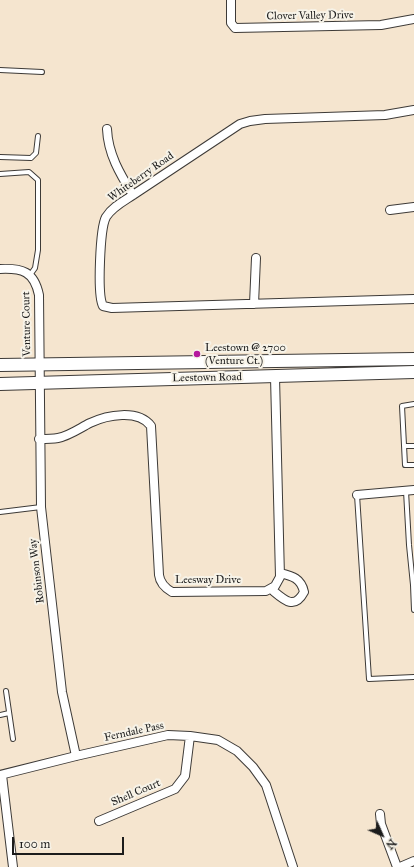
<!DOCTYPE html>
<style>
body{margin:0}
#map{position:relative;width:414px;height:867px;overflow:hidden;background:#f5e5cf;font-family:"IM FELL Great Primer",serif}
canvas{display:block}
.north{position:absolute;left:362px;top:815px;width:40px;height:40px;-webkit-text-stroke:3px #f7f3e8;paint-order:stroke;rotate:135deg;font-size:11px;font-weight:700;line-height:16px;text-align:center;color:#1c1c1c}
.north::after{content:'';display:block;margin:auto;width:14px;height:18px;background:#1c1c1c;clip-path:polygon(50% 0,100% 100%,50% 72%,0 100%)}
.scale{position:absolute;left:12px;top:837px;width:112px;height:18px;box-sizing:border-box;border:2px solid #1c1c1c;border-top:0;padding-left:5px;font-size:12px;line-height:14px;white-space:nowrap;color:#1c1c1c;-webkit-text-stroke:3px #f7f3e8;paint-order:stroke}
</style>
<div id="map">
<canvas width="414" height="867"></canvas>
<div class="north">N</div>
<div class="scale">100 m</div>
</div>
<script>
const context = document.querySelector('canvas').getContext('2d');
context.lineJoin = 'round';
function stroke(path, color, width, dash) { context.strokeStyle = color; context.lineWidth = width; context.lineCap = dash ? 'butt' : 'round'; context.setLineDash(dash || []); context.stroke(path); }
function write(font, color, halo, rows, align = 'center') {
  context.font = font + ' "IM FELL Great Primer",serif'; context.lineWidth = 4; context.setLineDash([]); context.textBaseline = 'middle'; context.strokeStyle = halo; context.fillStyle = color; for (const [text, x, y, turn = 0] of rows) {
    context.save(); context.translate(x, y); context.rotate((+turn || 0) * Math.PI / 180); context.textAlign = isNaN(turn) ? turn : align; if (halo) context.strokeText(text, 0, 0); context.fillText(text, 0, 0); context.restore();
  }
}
const service = new Path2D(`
 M0,70L42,72
 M0,157L31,158L36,153L38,136
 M0,174L29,172L38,180V250L35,268L30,275
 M414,404L402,406L405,465H414
 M404,446H414
 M406,491L409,545L413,585L414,584
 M357,495L369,679L414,677
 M0,512L41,507
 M413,585L414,610
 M6,691L13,739
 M0,715L9,713`);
const minor = new Path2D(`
 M231,0V23L235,28L381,25L414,19
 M414,110L385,115L265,119L250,121L240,124L133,195C124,201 112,207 106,217C100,228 97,295 103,306L112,308L414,299
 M107,129C108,154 120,174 133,195
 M390,210L414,207
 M0,269C22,268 34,271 39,295L41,507L62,692L76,756
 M254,304L256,258
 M39,439C46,439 52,439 58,438C69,436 80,428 90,423C107,415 138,409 151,426L159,575C160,583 165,588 172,592L266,591L275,586L280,577L275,377
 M357,495L414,490
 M271,589C283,599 294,611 304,592C301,578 292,576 280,573
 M0,775L76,756L168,735L190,736L218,740L237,751L253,767L266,785L293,867
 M2,775L13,867
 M380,814L381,824L397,867
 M99,821L175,789L185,776L190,736
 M400,867L414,861`);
const primary = new Path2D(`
 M0,365L414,359
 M0,384L414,372`);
stroke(service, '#3d3a37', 6);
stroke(minor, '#3d3a37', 10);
stroke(primary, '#3d3a37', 14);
stroke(service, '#fff', 4);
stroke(minor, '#fff', 8);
stroke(primary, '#fff', 12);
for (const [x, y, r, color] of [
 [197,354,4,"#b5179e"]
]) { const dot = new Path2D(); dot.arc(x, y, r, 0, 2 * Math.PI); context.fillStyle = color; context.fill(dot); stroke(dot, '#f7f3e8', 1.5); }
write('11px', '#1c1c1c', '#f7f3e8', [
 ["Clover Valley Drive",310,16,-1],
 ["Whiteberry Road",141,177,-35],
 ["Venture Court",27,324,-91],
 ["Leestown Road",207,378,-1],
 ["Robinson Way",37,571,-97],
 ["Leesway Drive",208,580],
 ["Ferndale Pass",134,732,-12],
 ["Shell Court",136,793,-23]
]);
write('11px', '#1c1c1c', '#f7f3e8', [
 ["Leestown @ 2700",205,348],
 ["(Venture Ct.)",205,361]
], 'left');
</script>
